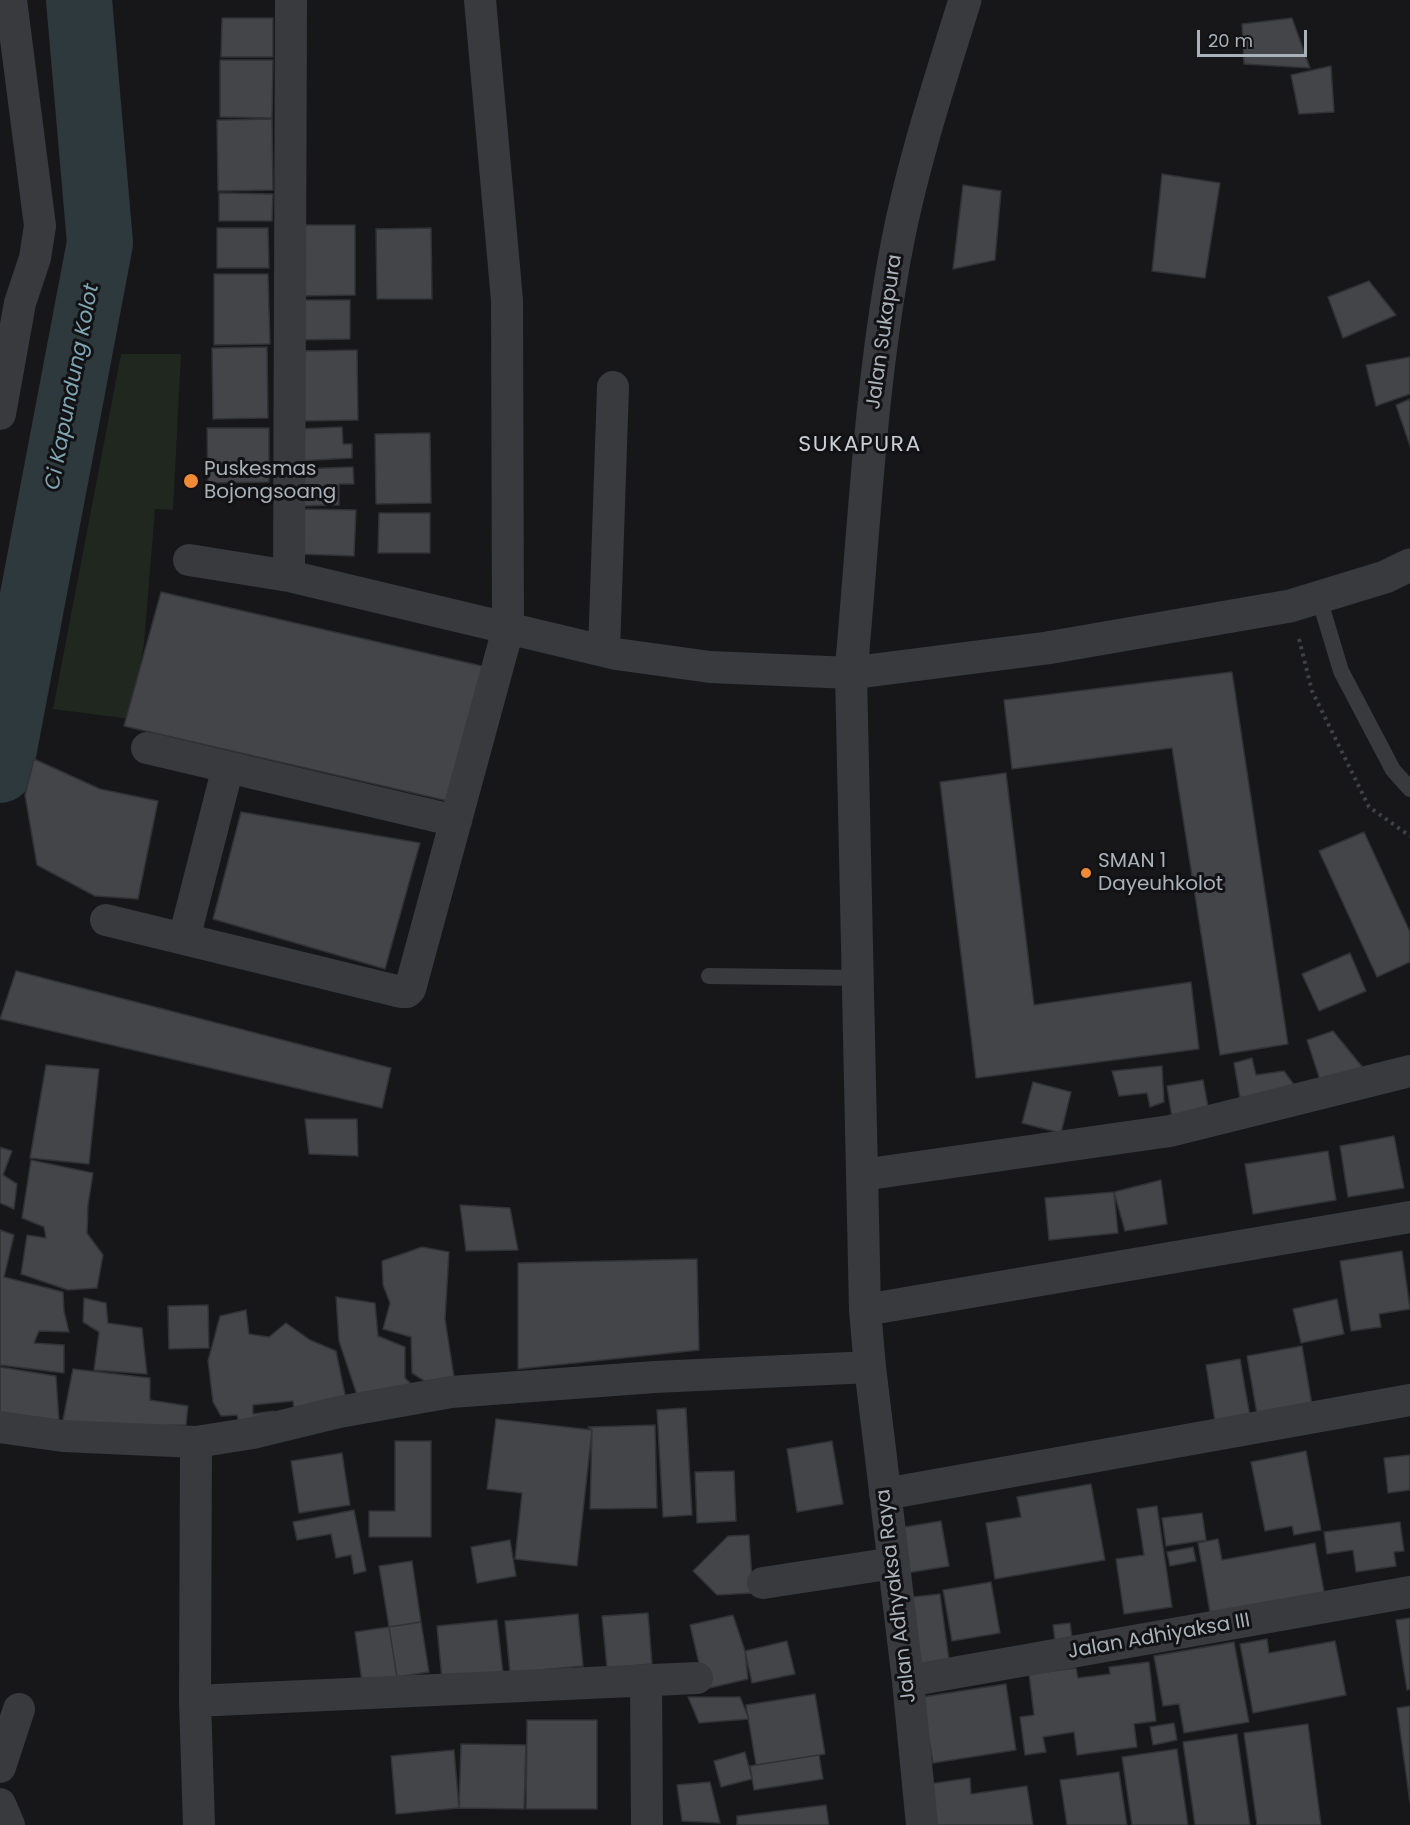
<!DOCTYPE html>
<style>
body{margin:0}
#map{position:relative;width:1410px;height:1825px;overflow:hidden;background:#171719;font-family:Poppins,sans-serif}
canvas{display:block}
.scale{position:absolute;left:1197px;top:30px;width:110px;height:27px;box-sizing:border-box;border:3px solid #a9b1b9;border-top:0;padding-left:8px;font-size:18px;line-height:21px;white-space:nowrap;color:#a9b1b9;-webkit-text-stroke:4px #121214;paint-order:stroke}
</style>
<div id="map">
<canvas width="1410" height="1825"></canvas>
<div class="scale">20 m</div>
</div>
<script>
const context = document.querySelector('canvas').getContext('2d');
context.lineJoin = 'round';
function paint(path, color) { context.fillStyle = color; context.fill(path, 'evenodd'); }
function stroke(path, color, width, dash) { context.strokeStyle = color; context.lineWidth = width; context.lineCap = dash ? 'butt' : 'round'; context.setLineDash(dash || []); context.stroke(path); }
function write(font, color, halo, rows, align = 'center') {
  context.font = font + ' Poppins,sans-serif'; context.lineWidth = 6; context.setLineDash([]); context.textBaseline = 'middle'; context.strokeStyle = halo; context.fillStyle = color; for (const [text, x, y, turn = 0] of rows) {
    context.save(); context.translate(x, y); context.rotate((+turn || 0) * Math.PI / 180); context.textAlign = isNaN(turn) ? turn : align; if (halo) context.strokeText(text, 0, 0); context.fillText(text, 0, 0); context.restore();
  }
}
paint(new Path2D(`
 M121,354H181L173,510L155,509L144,644L130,719L53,709Z`), '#1f271f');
stroke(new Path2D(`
 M0,770L100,243L79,0`), '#2d393d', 66);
const building = new Path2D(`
 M222,18H273V57H221Z
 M1292,18L1310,68L1244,64L1242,24Z
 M220,60H273L272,118L220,117Z
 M1331,66L1334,112L1299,114L1291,75Z
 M272,119L273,190L218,191L217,120Z
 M1162,174L1220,183L1205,278L1152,271Z
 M963,185L1001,191L995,260L953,269Z
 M219,193L273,194L272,221H219Z
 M300,225H355V295L301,296Z
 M217,228H268L269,268H217Z
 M431,228L432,299H377L376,229Z
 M214,274H268L270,344L214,345Z
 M1369,281L1396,315L1343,338L1328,297Z
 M299,300H350V339L299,340Z
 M267,347L268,418L213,419L212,348Z
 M357,350L358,420L303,421L301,351Z
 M1410,357V394L1376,406L1366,365Z
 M1410,399V446L1396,405Z
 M342,427L343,444H352V458L299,461L297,429Z
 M207,428H269V482L208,483Z
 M430,433L431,503L376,504L375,434Z
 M353,467L354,484H339V505L300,506L299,469Z
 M301,509L356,510L354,556L299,554Z
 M379,513H430V553H378Z
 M161,592L486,667L448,801L124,726Z
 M1232,672L1288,1044L1220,1055L1172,748L1012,769L1004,700Z
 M34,759L100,789L158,801L138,899L95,896L37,865L25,795Z
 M1006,773L1034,1005L1191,982L1199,1049L976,1078L940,782Z
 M241,812L420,843L385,969L213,919Z
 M1364,832L1410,932V962L1377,977L1319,851Z
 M1350,953L1366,991L1319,1011L1302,974Z
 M16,971L391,1068L382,1108L0,1019Z
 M1333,1031L1364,1069L1321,1083L1307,1040Z
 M1252,1058L1256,1075L1284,1071L1300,1093L1241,1104L1234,1063Z
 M46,1065L99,1069L89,1164L30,1158Z
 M1162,1066L1164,1102L1150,1107L1147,1093L1119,1096L1112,1071Z
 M1203,1080L1209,1112L1172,1118L1167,1086Z
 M1033,1082L1071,1092L1061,1133L1022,1123Z
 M305,1119H357L358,1156L309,1154Z
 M1394,1136L1404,1188L1348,1197L1340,1146Z
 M0,1147L12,1151L3,1175L17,1184L14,1209L0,1203Z
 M1328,1151L1336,1200L1253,1214L1245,1164Z
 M31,1160L93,1173L88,1205L87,1233L103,1255L97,1288L68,1290L21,1274L27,1235L46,1238L44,1227L22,1218Z
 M1161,1180L1167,1224L1125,1231L1114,1192Z
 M1114,1192L1118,1233L1049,1240L1045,1198Z
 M460,1205L510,1208L518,1250L466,1251Z
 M0,1230L14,1235L4,1277L63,1292L64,1311L69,1332L39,1331L34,1343L64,1345V1373L0,1365Z
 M422,1247L449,1252L445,1319L454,1377L429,1384L412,1373L411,1337L383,1329L390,1303L383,1285L382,1261Z
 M1402,1251L1410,1309L1379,1314L1381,1327L1351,1331L1340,1261Z
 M697,1259L699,1350L518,1369V1263Z
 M336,1297L375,1303L378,1336L405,1347V1378L418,1391L360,1404L339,1341Z
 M84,1298L106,1303L108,1323L142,1328L147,1374L94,1370L99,1332L83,1322Z
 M1337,1299L1344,1334L1301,1343L1293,1309Z
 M208,1305L209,1348L169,1349L168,1306Z
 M246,1310L249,1334L269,1337L286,1323L310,1340L336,1351L347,1404L295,1418L293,1401L253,1405V1414L274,1411L278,1420L240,1428L237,1415L221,1416L213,1402L208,1361L220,1316Z
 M1302,1346L1313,1411L1258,1420L1247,1356Z
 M1240,1359L1251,1422L1216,1428L1206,1365Z
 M0,1367L56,1376L59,1421L0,1414Z
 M73,1369L150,1378V1400L188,1406L186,1425L114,1427L62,1425Z
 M686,1408L692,1515L663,1517L657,1410Z
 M496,1419L592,1430L577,1566L515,1559L522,1493L487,1489Z
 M655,1425L657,1508L590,1509L592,1430L588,1427Z
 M395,1441H431V1537H369V1511H395Z
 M832,1441L843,1504L797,1512L787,1449Z
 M1306,1451L1321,1530L1294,1535L1292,1526L1265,1531L1251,1462Z
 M342,1453L350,1505L299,1513L291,1461Z
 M1410,1455V1490L1388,1493L1384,1458Z
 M734,1471L736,1521L697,1523L695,1472Z
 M1091,1484L1105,1560L995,1579L986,1523L1021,1517L1017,1497Z
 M1157,1506L1172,1607L1124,1614L1116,1559L1144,1555L1137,1509Z
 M354,1510L366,1571L354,1574L351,1555L336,1558L331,1534L297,1540L293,1522Z
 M1202,1513L1206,1540L1166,1546L1162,1518Z
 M941,1521L949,1566L901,1574L893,1529Z
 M1400,1522L1404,1551L1394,1552L1396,1566L1356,1572L1353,1550L1327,1554L1324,1532Z
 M749,1535L753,1593L717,1595L693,1571L728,1536Z
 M1218,1539L1222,1560L1315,1543L1325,1597L1211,1618L1198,1543Z
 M510,1540L516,1576L477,1583L471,1547Z
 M1193,1547L1196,1561L1170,1566L1167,1552Z
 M412,1561L421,1622L389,1627L379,1566Z
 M991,1582L1000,1633L952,1641L943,1590Z
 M940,1594L949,1660L912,1665L903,1598Z
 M648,1613L652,1664L607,1668L602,1616Z
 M578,1614L583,1666L510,1673L505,1621Z
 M733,1615L745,1651L748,1679L705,1689L690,1625Z
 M1410,1618V1689L1407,1690L1396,1620Z
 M497,1620L503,1673L442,1680L437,1626Z
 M421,1622L429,1672L397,1677L389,1627Z
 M1070,1623L1073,1646L1056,1648L1053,1625Z
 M389,1627L397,1677L362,1682L355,1632Z
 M1267,1639L1269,1653L1335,1641L1346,1695L1253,1713L1240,1644Z
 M787,1641L795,1674L752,1683L745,1651Z
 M1234,1642L1249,1722L1184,1733L1179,1704L1163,1706L1154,1656Z
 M1149,1662L1156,1721L1134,1724L1137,1747L1077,1755L1074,1732L1043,1737L1046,1752L1025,1755L1020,1717L1034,1715L1029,1674L1076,1668L1078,1678L1110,1674L1109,1667Z
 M1006,1684L1016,1750L933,1763L922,1697Z
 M815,1694L825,1754L756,1765L746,1705Z
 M688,1697H740L749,1719L699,1723Z
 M1410,1706V1803L1397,1708Z
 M527,1720H597V1809H526Z
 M1174,1723L1177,1740L1153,1745L1150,1727Z
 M1308,1724L1321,1825H1257L1244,1733Z
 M1237,1734L1250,1825H1195L1183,1742Z
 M461,1744L526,1745L524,1809L459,1808Z
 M1177,1749L1188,1825H1132L1122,1757Z
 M454,1750L459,1808L396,1814L391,1756Z
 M745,1752L752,1779L721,1787L714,1761Z
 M819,1755L823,1779L754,1790L750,1766Z
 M1119,1772L1127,1825H1067L1060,1780Z
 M970,1778L971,1794L1027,1786L1033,1825H934L929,1784Z
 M710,1782L720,1823L682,1821L677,1785Z
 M826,1805L829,1825H737V1816Z`);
paint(building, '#434549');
stroke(building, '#313235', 1.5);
stroke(new Path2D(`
 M1299,639L1312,691L1369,807L1410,836`), '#3e4145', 4, [3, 4.5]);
stroke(new Path2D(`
 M1319,598L1341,671L1393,770L1410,789
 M709,976L858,978`), '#383a3e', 16);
stroke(new Path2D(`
 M0,414L20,303L35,258L40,226L11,0
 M189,560L289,576L616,654L710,667L851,673L865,1310L870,1367L908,1681L922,1825
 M289,576L291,0
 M604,651L613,387
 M147,748L456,821
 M106,920L401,992H407L410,989L508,629L507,300L480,0
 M184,939L228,767
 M862,1175L1170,1131L1410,1071
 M865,1310L1410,1217
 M0,1427L63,1436L196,1442L253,1433L339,1412L451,1392L655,1377L870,1367
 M196,1442L195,1701L199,1825
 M885,1494L1410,1400
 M763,1583L894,1563
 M646,1680L647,1825
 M908,1681L1410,1592
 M195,1701L697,1678
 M0,1767L19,1709
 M0,1804L9,1825`), '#383a3e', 32);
stroke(new Path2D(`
 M965,0C940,81 913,162 897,245C870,386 864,530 851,673L1047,648L1290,606L1385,577L1410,565`), '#383a3e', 33);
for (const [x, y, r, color] of [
 [191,481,8,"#f08a37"],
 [1086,873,6,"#f08a37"]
]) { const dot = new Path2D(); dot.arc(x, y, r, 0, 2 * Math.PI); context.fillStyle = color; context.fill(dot); stroke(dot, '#121214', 2); }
write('20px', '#a9b1b9', '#121214', [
 ["Jalan Sukapura",885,332,-82],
 ["Jalan Adhyaksa Raya",897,1596,-97],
 ["Jalan Adhiyaksa III",1159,1637,-10]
]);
write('20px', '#a9b1b9', '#121214', [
 ["Puskesmas",204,470],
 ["Bojongsoang",204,493],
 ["SMAN 1",1098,862],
 ["Dayeuhkolot",1098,885]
], 'left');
write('italic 21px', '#80a6b3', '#121214', [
 ["Ci Kapundung Kolot",73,387,-79]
]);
context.letterSpacing = '1.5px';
write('22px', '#cacfd5', '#121214', [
 ["SUKAPURA",860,445]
]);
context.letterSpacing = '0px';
</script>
